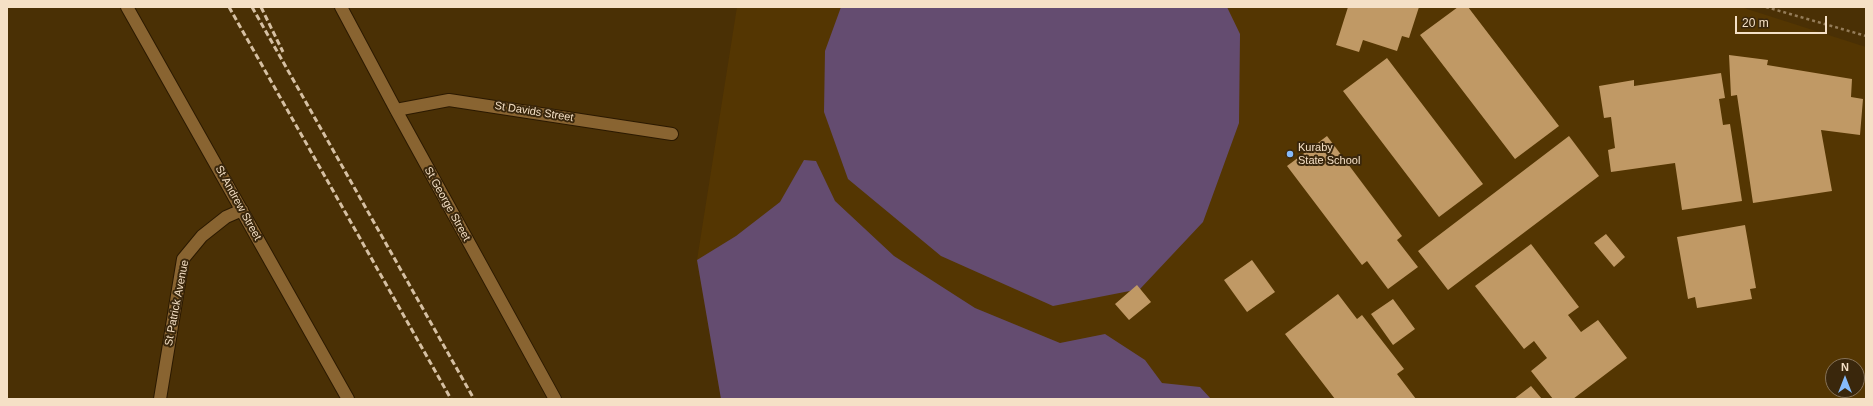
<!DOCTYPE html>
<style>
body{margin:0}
#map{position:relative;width:1873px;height:406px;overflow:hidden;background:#4a3005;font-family:Arial,sans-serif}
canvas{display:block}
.frame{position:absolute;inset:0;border:8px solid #f5e0c6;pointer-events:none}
.north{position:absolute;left:1825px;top:358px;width:40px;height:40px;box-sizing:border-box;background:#3a270c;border:1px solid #857156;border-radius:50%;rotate:0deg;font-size:11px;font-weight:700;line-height:16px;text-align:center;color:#f5e0c6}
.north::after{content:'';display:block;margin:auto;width:14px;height:18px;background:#86bbfb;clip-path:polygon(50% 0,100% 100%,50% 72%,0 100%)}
.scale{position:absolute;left:1735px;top:16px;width:92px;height:18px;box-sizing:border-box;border:2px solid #f5e0c6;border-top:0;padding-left:5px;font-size:12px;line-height:14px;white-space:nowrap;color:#f5e0c6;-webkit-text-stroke:3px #3a270c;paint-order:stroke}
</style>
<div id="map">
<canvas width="1873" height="406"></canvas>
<div class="frame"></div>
<div class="north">N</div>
<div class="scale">20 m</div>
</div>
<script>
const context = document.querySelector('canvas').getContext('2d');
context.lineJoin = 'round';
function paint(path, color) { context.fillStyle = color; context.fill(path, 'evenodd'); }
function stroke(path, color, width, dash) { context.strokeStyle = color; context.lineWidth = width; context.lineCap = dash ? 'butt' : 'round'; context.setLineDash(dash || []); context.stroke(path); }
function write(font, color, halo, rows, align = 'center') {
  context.font = font + ' Arial,sans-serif'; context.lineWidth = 4; context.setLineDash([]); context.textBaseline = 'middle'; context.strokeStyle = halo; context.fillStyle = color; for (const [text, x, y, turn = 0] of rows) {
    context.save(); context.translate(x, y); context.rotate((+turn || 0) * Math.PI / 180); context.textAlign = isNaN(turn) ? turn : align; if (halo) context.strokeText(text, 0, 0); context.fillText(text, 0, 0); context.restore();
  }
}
paint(new Path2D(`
 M737,7H1741L1866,47V399H721L697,260ZM1833,366H1857V390H1833Z`), '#543602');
paint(new Path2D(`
 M841,7H1227L1240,34L1239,123L1203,222L1140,289L1053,306L941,256L848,179L824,112L825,51Z
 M804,160L816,161L835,201L894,256L975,308L1060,343L1105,334L1145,360L1162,383L1200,387L1211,399H721L697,260L736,236L780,202Z`), '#644c70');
paint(new Path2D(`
 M1348,7H1419L1409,38L1402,36L1397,51L1363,40L1359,52L1336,45Z
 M1458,7H1468L1559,126L1515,159L1420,35Z
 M1729,55L1768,60L1767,65L1852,79L1851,97L1863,99L1860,135L1821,130L1832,191L1753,203L1737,95L1731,96Z
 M1387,58L1483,184L1439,217L1343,91Z
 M1721,73L1725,98L1719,99L1723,125L1730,124L1742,201L1682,210L1675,163L1611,172L1608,150L1615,148L1611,117L1604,118L1599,86L1634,80V86Z
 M1327,136L1402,236L1397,240L1418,267L1388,289L1367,261L1362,265L1287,166Z
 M1569,136L1599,176L1448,290L1418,251Z
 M1745,225L1756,288L1750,289L1752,299L1697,308L1695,297L1688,299L1677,237Z
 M1606,234L1625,257L1614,267L1594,243Z
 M1531,244L1579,307L1568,315L1581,332L1598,320L1627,358L1573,399H1553L1531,371L1547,358L1534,341L1524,349L1475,286Z
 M1252,260L1275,292L1247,312L1224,280Z
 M1137,285L1151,302L1129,320L1115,304Z
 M1338,294L1357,319L1362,315L1404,369L1397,374L1416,399H1335L1285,334Z
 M1393,299L1415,329L1393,345L1371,314Z
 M1531,386L1542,399H1514Z`), '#c09965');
const street = new Path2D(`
 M127,7L348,399
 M341,7L396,110L555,399
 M396,110L449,100L672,134
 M160,399L183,259L202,236L226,217L242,210`);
stroke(street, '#2b1900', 14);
stroke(new Path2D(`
 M1766,7L1866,36`), '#947c59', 2.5, [3, 3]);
stroke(street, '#896431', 12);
stroke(new Path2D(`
 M229,7L451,399
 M252,7L474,399
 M261,7L283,52`), '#d6c0a3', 3, [6, 3]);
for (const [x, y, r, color] of [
 [1290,154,4,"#86bbfb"]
]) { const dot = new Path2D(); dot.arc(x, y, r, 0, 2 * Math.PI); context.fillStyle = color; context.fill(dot); stroke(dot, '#3a270c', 1.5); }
write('11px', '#f5e0c6', '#3a270c', [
 ["St Davids Street",534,112,9],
 ["St Andrew Street",238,203,61],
 ["St George Street",447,204,61],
 ["St Patrick Avenue",177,303,-79]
]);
write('11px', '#f5e0c6', '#3a270c', [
 ["Kuraby",1298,148],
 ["State School",1298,161]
], 'left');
</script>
